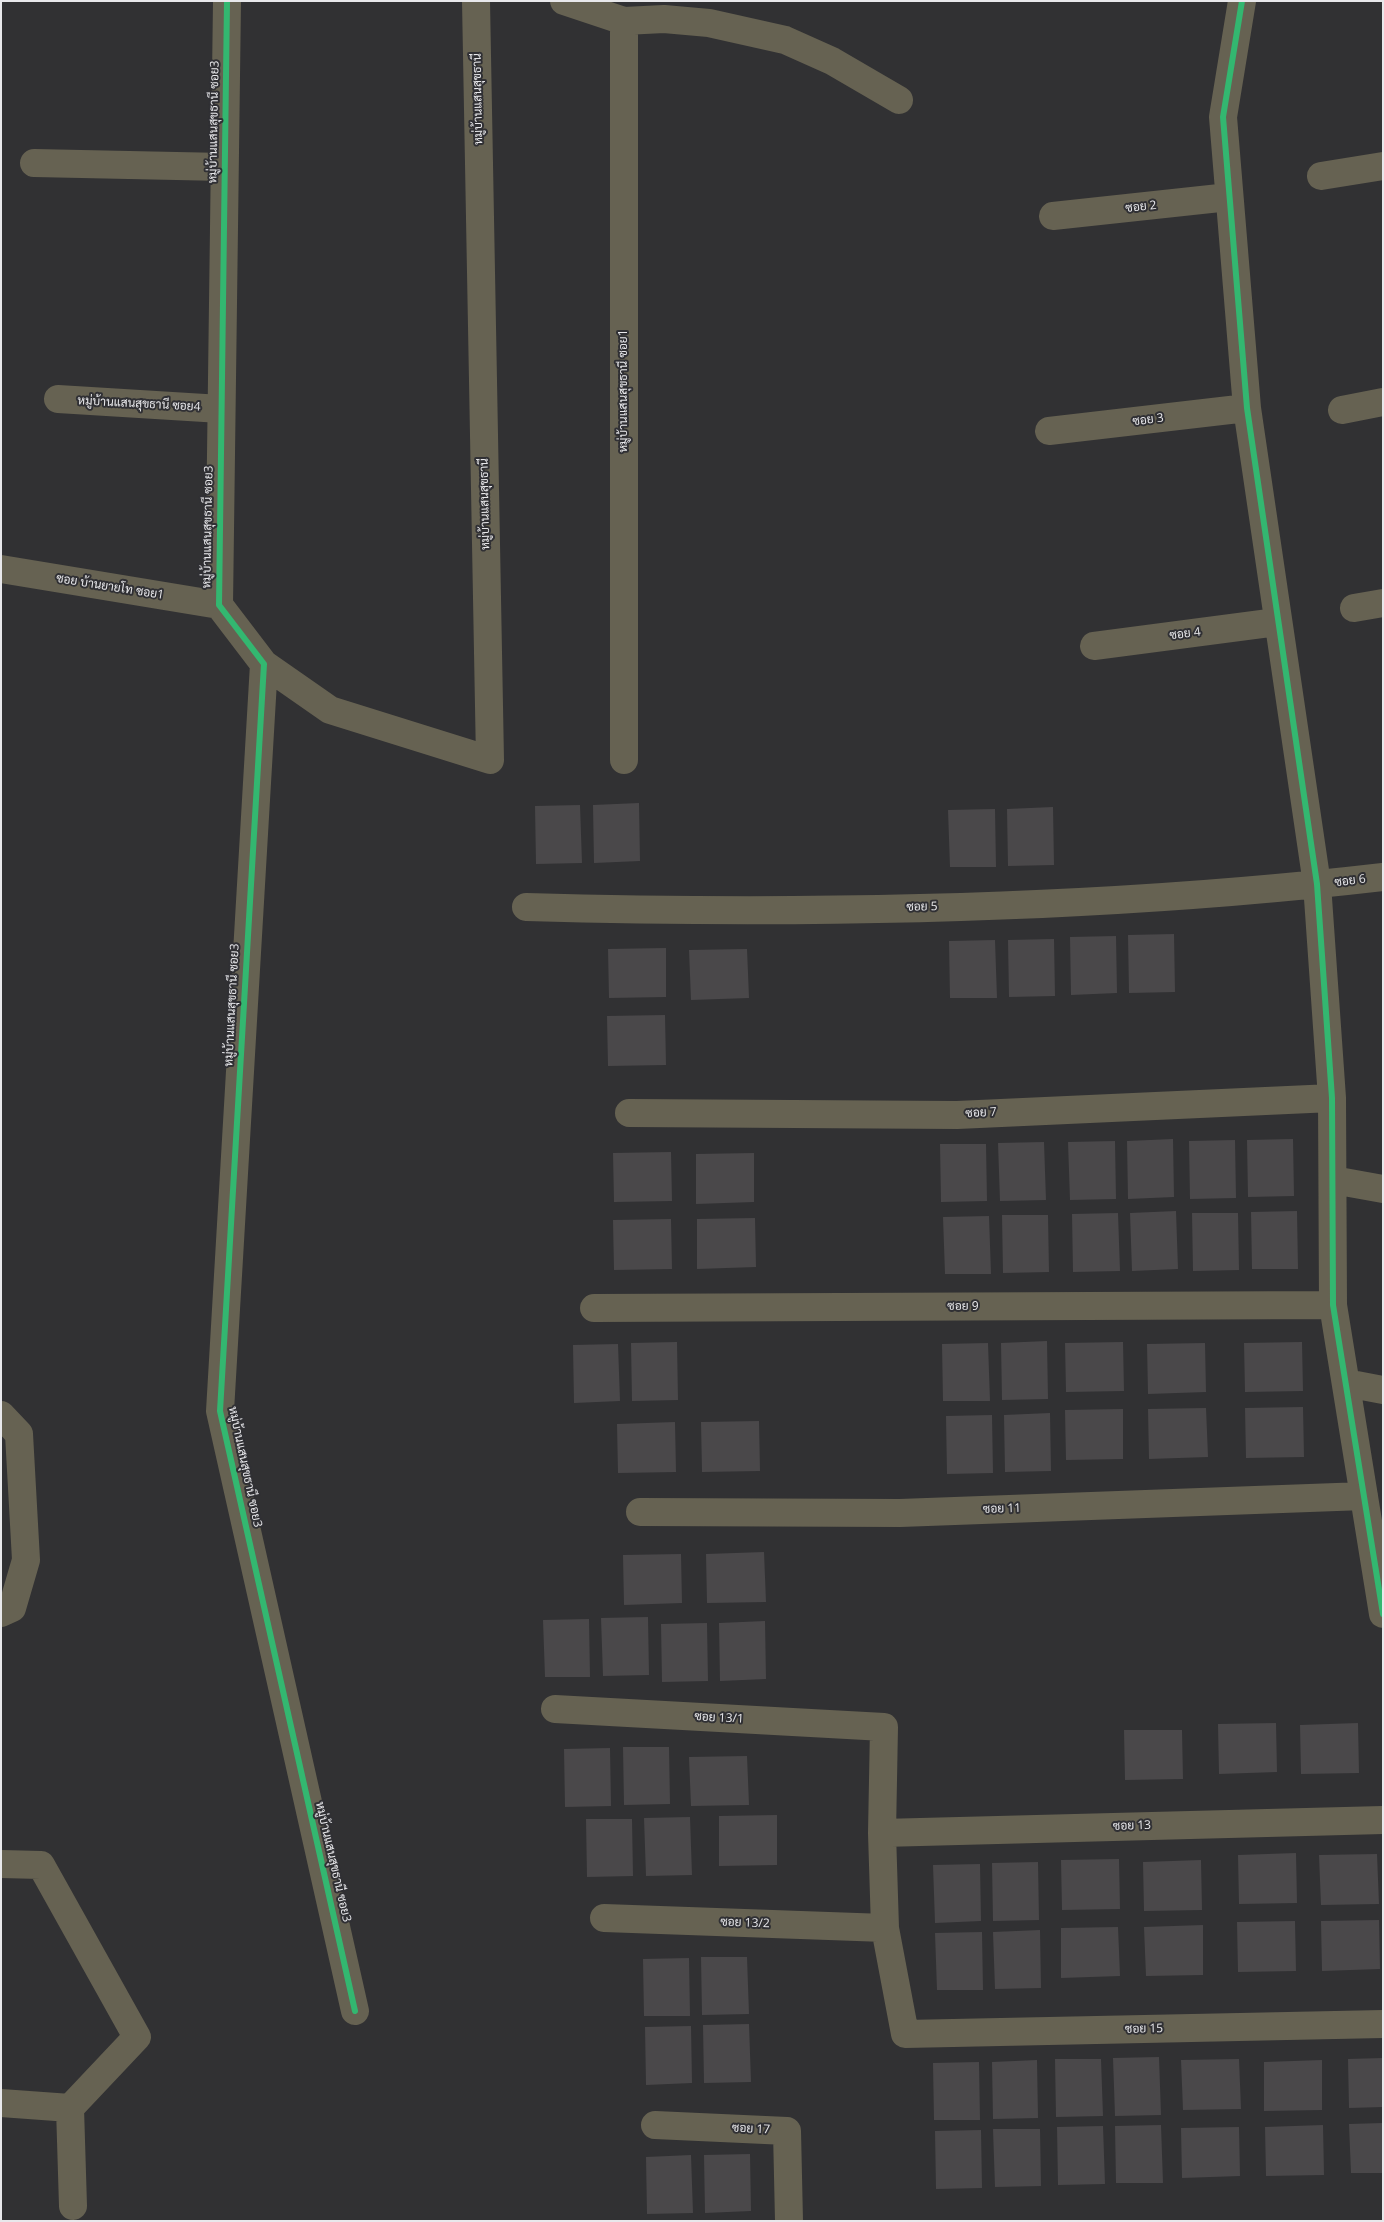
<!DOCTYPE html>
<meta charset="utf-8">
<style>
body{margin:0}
#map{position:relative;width:1384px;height:2222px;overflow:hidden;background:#313133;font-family:"Open Sans",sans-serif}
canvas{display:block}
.frame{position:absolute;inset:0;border:2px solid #e8e8eb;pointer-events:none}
</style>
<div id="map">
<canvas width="1384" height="2222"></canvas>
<div class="frame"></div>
</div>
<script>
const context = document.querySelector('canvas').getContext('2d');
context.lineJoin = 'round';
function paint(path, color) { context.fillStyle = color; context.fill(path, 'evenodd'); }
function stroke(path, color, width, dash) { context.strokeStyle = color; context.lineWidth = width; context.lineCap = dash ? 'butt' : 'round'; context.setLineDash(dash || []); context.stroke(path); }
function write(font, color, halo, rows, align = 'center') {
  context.font = font + ' "Open Sans",Sarabun,sans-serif'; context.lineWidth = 4; context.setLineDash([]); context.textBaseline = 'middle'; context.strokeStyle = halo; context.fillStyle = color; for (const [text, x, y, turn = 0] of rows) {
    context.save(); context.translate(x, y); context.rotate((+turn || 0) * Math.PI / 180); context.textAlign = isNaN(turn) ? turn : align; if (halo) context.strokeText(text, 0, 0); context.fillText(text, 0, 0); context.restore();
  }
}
paint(new Path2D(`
 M639,803L640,861L594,863L593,805Z
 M580,805L582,863L536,864L535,806Z
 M1053,807L1054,865L1008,866L1007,809Z
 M995,809L996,867H950L948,810Z
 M1174,934L1175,992L1129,993L1128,935Z
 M1116,936L1117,993L1071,995L1070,937Z
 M1054,939L1055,996L1009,997L1008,940Z
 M995,940L997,998H950L949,941Z
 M666,948V997L609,998L608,949Z
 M747,949L749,998L691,1000L689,950Z
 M665,1015L666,1065L608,1066L607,1016Z
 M1173,1139L1174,1197L1128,1199L1127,1141Z
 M1293,1139L1294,1196L1248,1197L1247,1140Z
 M1235,1140L1236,1198L1190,1199L1189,1141Z
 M1115,1141L1116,1199L1070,1200L1068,1142Z
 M1044,1142L1046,1200L1000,1201L998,1143Z
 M940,1144H986L987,1201L941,1202Z
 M671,1152L672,1201L614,1202L613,1153Z
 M754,1153V1202L696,1204V1154Z
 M1176,1211L1178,1269L1132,1271L1130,1213Z
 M1297,1211L1298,1269H1252L1251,1212Z
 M1118,1213L1120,1271L1073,1272L1072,1214Z
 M1192,1213H1238L1239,1270L1193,1271Z
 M1002,1215H1048L1049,1272L1003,1273Z
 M989,1216L991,1274H945L943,1217Z
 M755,1218L756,1267L697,1269V1219Z
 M671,1219L672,1269L614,1270L613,1220Z
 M1047,1341L1048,1399L1002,1400L1001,1343Z
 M677,1342L678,1400L632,1401L631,1343Z
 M1123,1342L1124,1391L1066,1392L1065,1343Z
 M1302,1342L1303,1391L1245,1392L1244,1343Z
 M988,1343L990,1401H943L942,1344Z
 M1205,1343L1206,1392L1148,1394L1147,1344Z
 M618,1344L620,1401L574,1403L573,1345Z
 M1303,1407L1304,1457L1246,1458L1245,1408Z
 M1206,1408L1208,1457L1149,1459L1148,1409Z
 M1123,1409V1459L1066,1460L1065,1410Z
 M1050,1413L1051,1471L1005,1472L1004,1415Z
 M992,1415L993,1473L947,1474L946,1416Z
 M759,1421L760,1471L702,1472L701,1422Z
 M675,1422L676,1472L618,1473L617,1424Z
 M764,1552L766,1602L707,1603L706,1554Z
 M681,1554L682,1603L624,1605L623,1555Z
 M648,1617L649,1675L603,1676L601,1618Z
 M589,1619L590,1677H545L543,1620Z
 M765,1621L766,1679L720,1681L719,1623Z
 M707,1623L708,1681L662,1682L661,1624Z
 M1276,1723L1277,1772L1219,1774L1218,1724Z
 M1358,1723L1359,1773L1301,1774L1300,1725Z
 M1124,1730H1182L1183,1779L1125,1780Z
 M623,1747H669L670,1804L624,1805Z
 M610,1748L611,1806L565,1807L564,1749Z
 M747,1756L749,1805L691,1806L689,1757Z
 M777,1815V1865L719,1866V1816Z
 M690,1817L692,1875L646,1876L644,1818Z
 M586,1819H632L633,1876L587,1877Z
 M1296,1853L1297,1903L1239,1904L1238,1855Z
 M1377,1854L1379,1904L1321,1905L1319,1855Z
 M1119,1859L1120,1909L1062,1910L1061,1860Z
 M1201,1860L1202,1910L1144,1911L1143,1862Z
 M1038,1862L1039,1920L993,1921L992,1863Z
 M980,1864L981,1921L935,1923L933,1865Z
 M1379,1920L1380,1969L1322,1971L1321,1921Z
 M1295,1921L1296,1971L1238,1972L1237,1922Z
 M1203,1925V1975L1146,1976L1144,1927Z
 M1118,1927L1120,1976L1061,1978V1928Z
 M1040,1930L1041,1988L995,1989L993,1932Z
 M982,1932L983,1990H937L935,1933Z
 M701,1957H747L749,2014L702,2015Z
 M689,1958L690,2016H644L643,1959Z
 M749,2024L751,2082L704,2083L703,2025Z
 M691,2026L692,2083L646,2085L645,2027Z
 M1159,2057L1161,2115L1115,2116L1113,2058Z
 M1383,2058V2107L1349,2108L1348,2059Z
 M1055,2059H1101L1103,2116L1056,2117Z
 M1239,2059L1241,2109L1183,2110L1181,2060Z
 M1037,2060L1038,2118L993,2119L992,2062Z
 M1322,2060V2110L1264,2111V2062Z
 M979,2062L980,2120H934L933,2063Z
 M1383,2123V2173H1351L1349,2124Z
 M1161,2125L1163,2183H1116L1115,2126Z
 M1323,2125L1324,2175L1266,2176L1265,2127Z
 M1103,2126L1105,2184L1058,2185L1057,2127Z
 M1239,2127L1240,2176L1182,2178L1181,2128Z
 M993,2129H1040L1041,2186L995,2187Z
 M981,2130L982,2188L936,2189L935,2131Z
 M750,2154L751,2211L705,2213L704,2155Z
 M691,2155L693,2213L647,2214L646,2157Z`), '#4a484a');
stroke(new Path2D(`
 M227,1L219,605L264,664L220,1411L355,2011
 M564,1L624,21L664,19L709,23L785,40L832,61L899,100
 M1242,1L1223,117L1247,408L1317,884L1332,1098L1333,1305L1383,1614
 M624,21V760
 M34,163L224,167
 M1321,176L1383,166
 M1053,216L1229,197
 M58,399L221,409
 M1342,410L1383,402
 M1049,431L1247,408
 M1,569L219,605
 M1354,608L1383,603
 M1094,646L1277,622
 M264,664L330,710L490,760L476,1
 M526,907C810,915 1100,910 1383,877
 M629,1113L957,1115L1332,1098
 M1333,1180L1383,1189
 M594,1308L1333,1305
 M1346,1383L1383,1390
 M1,1415L19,1434L26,1560L12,1608L1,1613
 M640,1512L900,1513L1364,1496
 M555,1709L884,1727L882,1833L885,1928L905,2034L1383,2024
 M882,1833L1383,1820
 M1,1864L41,1865L137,2037L70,2108L73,2206
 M604,1918L885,1928
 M1,2103L70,2108
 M655,2125L787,2131L789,2221`), '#666252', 28);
stroke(new Path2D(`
 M227,1L219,605L264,664L220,1411L355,2011
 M1242,1L1223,117L1247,408L1317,884L1332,1098L1333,1305L1383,1614`), '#33b770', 6);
write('12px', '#e8e8eb', '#303034', [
 ["หมู่บ้านแสนสุขธานี",478,99,-91],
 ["หมู่บ้านแสนสุขธานี ซอย3",214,122,-89],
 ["ซอย 2",1141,207,-6],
 ["หมู่บ้านแสนสุขธานี ซอย1",624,391,-90],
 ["หมู่บ้านแสนสุขธานี ซอย4",139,404,3],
 ["ซอย 3",1148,420,-7],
 ["หมู่บ้านแสนสุขธานี",485,504,-91],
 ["หมู่บ้านแสนสุขธานี ซอย3",208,527,-89],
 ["ซอย บ้านยายโท ซอย1",110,587,9],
 ["ซอย 4",1185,634,-7],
 ["ซอย 6",1350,881,-7],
 ["ซอย 5",922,907,-1],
 ["หมู่บ้านแสนสุขธานี ซอย3",232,1005,-87],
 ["ซอย 7",981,1113,-3],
 ["ซอย 9",963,1307],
 ["หมู่บ้านแสนสุขธานี ซอย3",245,1467,78],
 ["ซอย 11",1002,1509,-2],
 ["ซอย 13/1",719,1718,3],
 ["ซอย 13",1132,1826,-2],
 ["หมู่บ้านแสนสุขธานี ซอย3",333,1862,77],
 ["ซอย 13/2",745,1923,2],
 ["ซอย 15",1144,2029,-1],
 ["ซอย 17",751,2129,3]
]);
</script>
